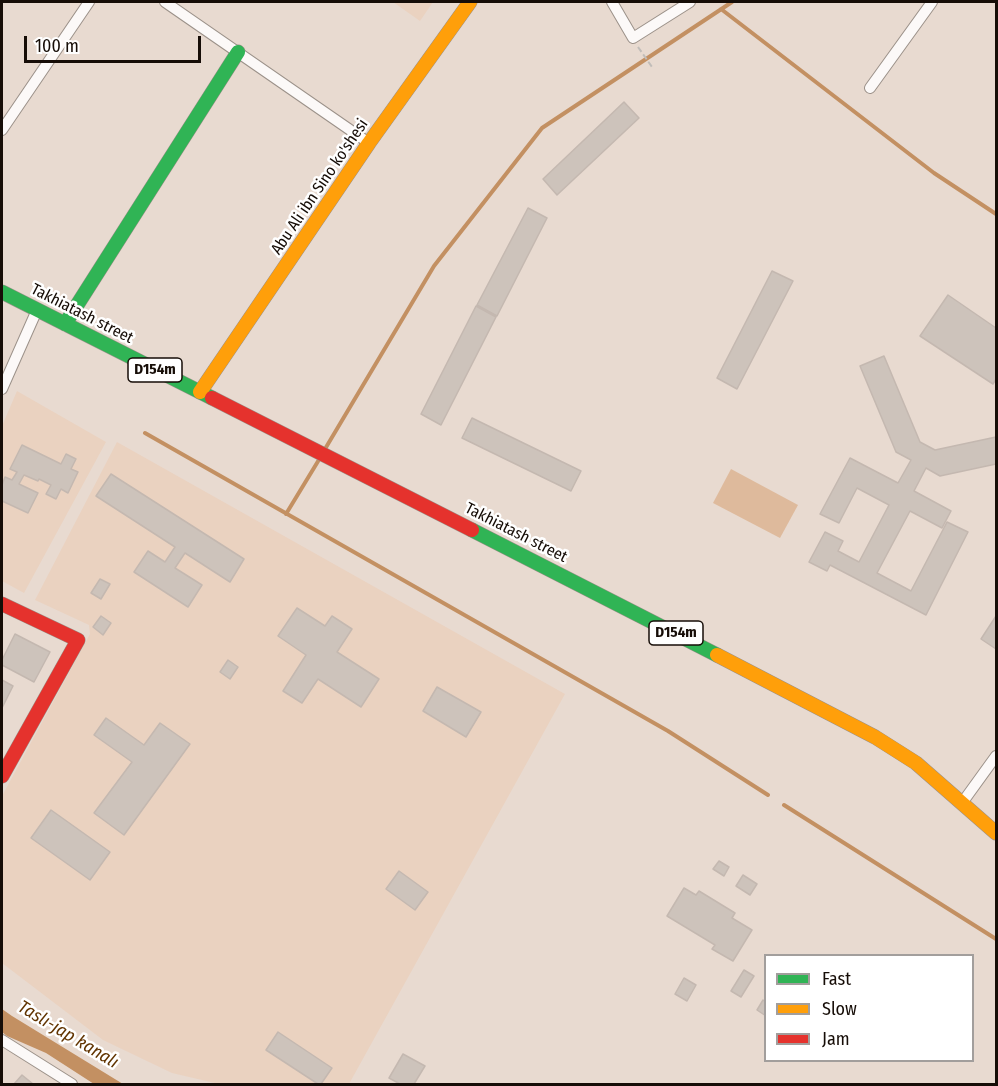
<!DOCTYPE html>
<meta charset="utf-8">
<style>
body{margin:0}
#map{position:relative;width:998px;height:1086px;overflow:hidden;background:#e8dad0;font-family:"Fira Sans Condensed",sans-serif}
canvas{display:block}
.frame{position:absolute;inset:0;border:3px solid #160d07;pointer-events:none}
.legend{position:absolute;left:764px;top:954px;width:210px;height:108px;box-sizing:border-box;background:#fff;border:2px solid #a29e9c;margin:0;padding:8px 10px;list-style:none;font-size:18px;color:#160d07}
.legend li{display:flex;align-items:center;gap:12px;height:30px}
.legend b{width:30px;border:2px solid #a29e9c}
.scale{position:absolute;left:24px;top:36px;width:177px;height:27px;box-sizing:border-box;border:3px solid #160d07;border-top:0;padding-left:8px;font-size:18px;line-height:21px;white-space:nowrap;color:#160d07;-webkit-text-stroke:4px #fff;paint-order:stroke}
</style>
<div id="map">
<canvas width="998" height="1086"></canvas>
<div class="frame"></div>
<ul class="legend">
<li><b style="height:8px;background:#30b455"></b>Fast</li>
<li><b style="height:8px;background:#ff9f0a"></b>Slow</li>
<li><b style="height:8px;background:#e5322d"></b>Jam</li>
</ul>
<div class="scale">100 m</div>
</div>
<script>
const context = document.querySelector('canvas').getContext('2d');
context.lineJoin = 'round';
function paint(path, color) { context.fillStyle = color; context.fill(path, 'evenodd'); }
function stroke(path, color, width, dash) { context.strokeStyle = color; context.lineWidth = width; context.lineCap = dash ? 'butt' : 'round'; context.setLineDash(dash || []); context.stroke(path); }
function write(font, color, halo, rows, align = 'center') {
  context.font = font + ' "Fira Sans Condensed",sans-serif'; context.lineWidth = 5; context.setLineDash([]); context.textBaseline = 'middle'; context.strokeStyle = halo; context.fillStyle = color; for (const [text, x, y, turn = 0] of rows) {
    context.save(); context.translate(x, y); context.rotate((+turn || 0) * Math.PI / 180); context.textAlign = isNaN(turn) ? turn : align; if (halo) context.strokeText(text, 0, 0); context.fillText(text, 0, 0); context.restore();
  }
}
paint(new Path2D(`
 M393,2H433L420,21Z
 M17,391L106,442L24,593L2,581V426Z
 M117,442L565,694L349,1084H219L172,1073L103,1040L2,963V796L90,634L89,625L35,600Z`), '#ead2c0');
paint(new Path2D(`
 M731,469L798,505L780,538L713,503Z`), '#deba9c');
paint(new Path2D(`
 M2,1009L12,1016L123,1084H94L46,1053L7,1036L2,1032Z`), '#c39062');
stroke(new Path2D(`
 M721,9L934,173L996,214
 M145,433L668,731L768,795
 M325,449L434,266L542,128L732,2
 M286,514L320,458
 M784,805L996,939`), '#c39062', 4);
const building = new Path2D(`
 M624,102L639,118L557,195L543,179Z
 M528,208L547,218L497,316L477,305Z
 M772,271L793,281L737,389L717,378Z
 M948,295L996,328V379L993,384L920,336Z
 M476,306L496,317L441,425L421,414Z
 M884,356L920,442L935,450L996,437V464L940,476L926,468L914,491L951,511L942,528L910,511L877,573L911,591L947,522L968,532L926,615L830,565L827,571L809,562L825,532L843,541L838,551L859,562L889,505L857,488L839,523L820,514L850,458L898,483L911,460L896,452L860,366Z
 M472,418L581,471L571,491L462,438Z
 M22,445L61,464L66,454L76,459L71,469L78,472L68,493L61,489L56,499L46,494L51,485L39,479L38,481L24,475L19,484L38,493L28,513L2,501V485L5,477L12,480L17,472L10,469Z
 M111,474L244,559L230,582L185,553L175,568L202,585L188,607L134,572L148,551L165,562L175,547L96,496Z
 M100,579L110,584L101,599L91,593Z
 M297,608L325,626L332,616L352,629L337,652L379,679L361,707L318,679L302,703L283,691L306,655L278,636Z
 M101,616L111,623L103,635L93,627Z
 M996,616V649L981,639Z
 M15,634L50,652L34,682L2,665V660Z
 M228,660L238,667L230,679L220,672Z
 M2,680L13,686L2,708Z
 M437,687L481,712L466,737L423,711Z
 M106,718L144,745L160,723L190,744L124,835L94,813L132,762L94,735Z
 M51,810L110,852L90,880L31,838Z
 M719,861L729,867L724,876L713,869Z
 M399,871L428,892L415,910L386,889Z
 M743,875L757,884L750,895L736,886Z
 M684,888L696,895L699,891L735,913L732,918L752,930L733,961L712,949L715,945L667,916Z
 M744,970L754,976L741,997L731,991Z
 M684,978L696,985L687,1001L675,994Z
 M763,1000L766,1002V1016L757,1010Z
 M278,1032L332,1068L321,1084H318L266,1050Z
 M403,1054L425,1066L414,1084H400L389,1078Z
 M22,1075L33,1084H14Z`);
paint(building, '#cdc3bb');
stroke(building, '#c4b8b0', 1.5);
const street = new Path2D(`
 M165,2L369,143
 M612,2L633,38L690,2
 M870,88L932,2
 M2,130L89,2
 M2,389L37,310
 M962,803L996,756
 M2,1040L72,1084`);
const fast = new Path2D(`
 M2,292L212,398
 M65,324L238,52
 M472,530L717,655`);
const slow = new Path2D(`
 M200,392L369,143L470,2
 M717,655L875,737L916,763L996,833`);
const jam = new Path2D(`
 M212,398L472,530
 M2,604L78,640L2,776`);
stroke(street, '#9b9189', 12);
stroke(fast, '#9b9189', 15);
stroke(slow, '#9b9189', 15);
stroke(jam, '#9b9189', 15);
stroke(new Path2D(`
 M638,47L652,67`), '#c1bdb9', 2, [6, 3]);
stroke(street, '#fcf9f8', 10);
stroke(fast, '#30b455', 14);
stroke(slow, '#ff9f0a', 14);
stroke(jam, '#e5322d', 14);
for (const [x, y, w] of [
 [155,370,54],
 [676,633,54]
]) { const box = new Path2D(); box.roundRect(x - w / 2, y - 12, w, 24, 4.5); context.fillStyle = '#fff'; context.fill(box); stroke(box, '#160d07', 1.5); }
write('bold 15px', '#160d07', null, [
 ["D154m",155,370],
 ["D154m",676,633]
]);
write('16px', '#160d07', '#fff', [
 ["Abu Ali ibn Sino ko'shesi",320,187,-56],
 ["Takhiatash street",82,314,27],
 ["Takhiatash street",516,533,27]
]);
write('italic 18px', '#623502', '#fff', [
 ["Taslı-jap kanalı",68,1035,31]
]);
</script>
